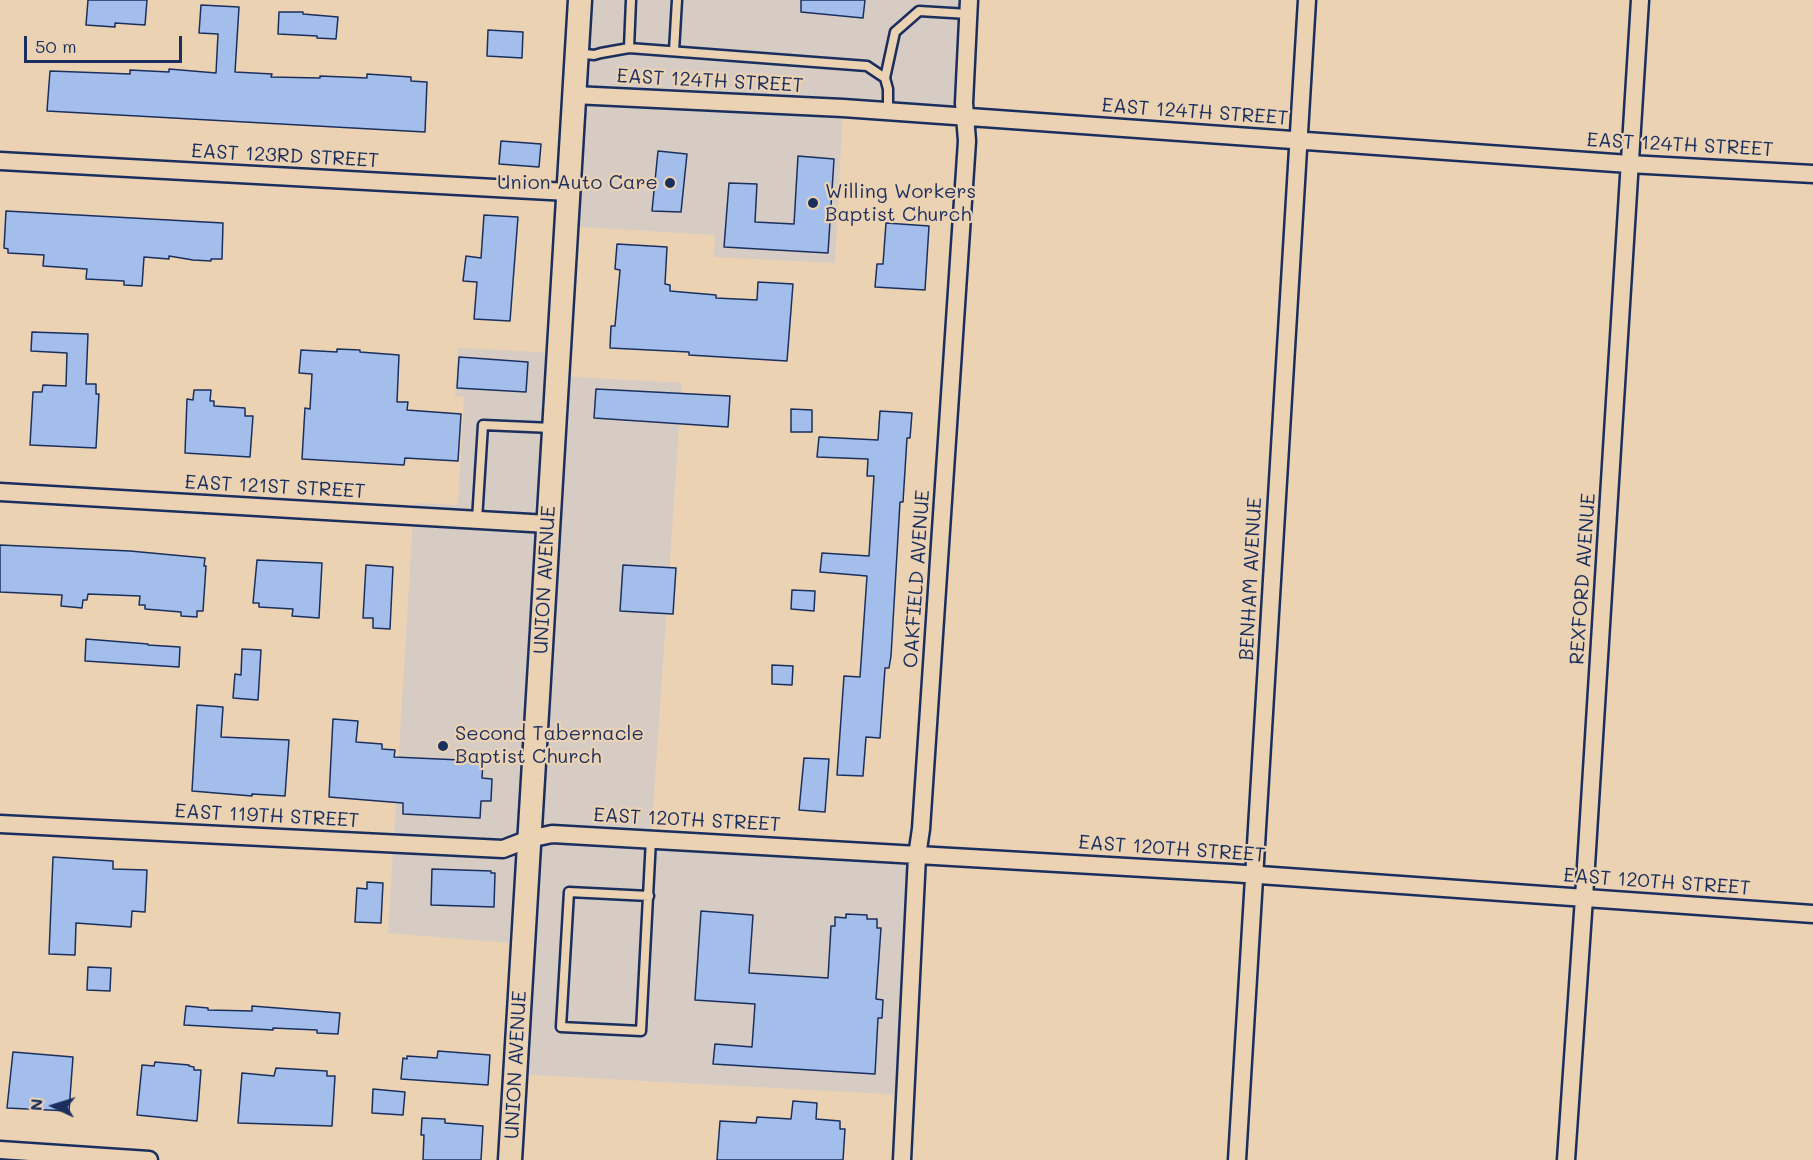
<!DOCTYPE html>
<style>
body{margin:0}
#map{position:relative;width:1813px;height:1160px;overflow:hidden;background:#ebd2b3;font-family:Mali,sans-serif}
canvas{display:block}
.north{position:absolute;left:24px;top:1076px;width:60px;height:60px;-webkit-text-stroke:4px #ebd2b3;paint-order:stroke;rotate:274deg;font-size:16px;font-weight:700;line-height:24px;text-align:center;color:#1b2f5e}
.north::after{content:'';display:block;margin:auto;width:21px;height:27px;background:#1b2f5e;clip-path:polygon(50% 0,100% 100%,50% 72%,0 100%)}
.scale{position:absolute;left:24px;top:36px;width:158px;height:27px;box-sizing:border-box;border:3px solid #1b2f5e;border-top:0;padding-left:8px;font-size:18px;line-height:21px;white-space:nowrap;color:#1b2f5e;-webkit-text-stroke:4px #ebd2b3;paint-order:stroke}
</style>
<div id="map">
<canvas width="1813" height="1160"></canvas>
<div class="north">N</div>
<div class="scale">50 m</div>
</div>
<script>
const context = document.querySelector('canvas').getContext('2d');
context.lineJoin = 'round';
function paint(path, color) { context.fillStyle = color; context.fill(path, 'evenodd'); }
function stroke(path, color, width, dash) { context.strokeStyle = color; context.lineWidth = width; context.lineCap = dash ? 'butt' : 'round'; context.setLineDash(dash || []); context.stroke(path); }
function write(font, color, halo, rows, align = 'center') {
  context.font = font + ' Mali,sans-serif'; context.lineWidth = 4.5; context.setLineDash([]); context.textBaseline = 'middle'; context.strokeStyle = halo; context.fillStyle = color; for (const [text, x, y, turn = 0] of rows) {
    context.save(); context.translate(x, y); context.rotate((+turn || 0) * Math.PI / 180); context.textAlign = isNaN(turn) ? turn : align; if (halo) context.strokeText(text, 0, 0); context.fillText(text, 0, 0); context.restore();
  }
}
paint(new Path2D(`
 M580,0H969L966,118L843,108L835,263L714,257L715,235L566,226Z
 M458,348L558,353V376L682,383L651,839L917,856L906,1095L515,1074L523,944L388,933L414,503L458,505L464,397L455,396Z`), '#d6ccc4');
const building = new Path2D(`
 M88,0H147L145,25L115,23V27L86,25Z
 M801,0H865L863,18L801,12Z
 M201,5L239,7L235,72L272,74L271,77L320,78V76L367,78V74L411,77V81L427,82L425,132L47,111L50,71L130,74V70L169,72V69L216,73L218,34L199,33Z
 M279,12H303V14L338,17L336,39L317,38V36L278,34Z
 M488,30L523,32L522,58L487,56Z
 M501,141L541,144L539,167L499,164Z
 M658,151L687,154L681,212L652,211Z
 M798,156L834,159L828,253L724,247L729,183L757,184L755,222L794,224Z
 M6,211L223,223L222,259H211V261L193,260L169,256V259L144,257L142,286L124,285V281L86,279L87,269L43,266L44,255L8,253V249L4,248Z
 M484,215L518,217L510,321L474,319L477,282L463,281L466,256L481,258Z
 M886,223L929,226L925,290L875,287L877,264H883Z
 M617,244L667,247L665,284L670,285V291L716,295V298L757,300L758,282L793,284L787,361L689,355V352L610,348L611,326H615L620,270L615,269Z
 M32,332L88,334L86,384H96V394H99L96,448L30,445L33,392H42L43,385L66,386L67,353L31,351Z
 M337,349L360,350V352L399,355L397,402H408L407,410L461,414L458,461L405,458L404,465L302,459L305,408L310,409L312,374L299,373L301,350L337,352Z
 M459,357L528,362L526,392L457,388Z
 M596,389L730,396L728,427L594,418Z
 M194,390H211L210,401H214V406L245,408V416H253L250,457L185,453L187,399L193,400Z
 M791,409L812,410V432H791Z
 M880,411L912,413L910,438H907L903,502H900L891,656L889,668H885L880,738L866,737L863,776L837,775L844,676L860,677L867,576L820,572L822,553L869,556L874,476H867L868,459L817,457L819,437L878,440Z
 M0,545L130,551L205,558L204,566H206L203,611H197V617L181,616V612L145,609V605H139L140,596L88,594L87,600H83L82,608L61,606L62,595L0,592Z
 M257,560L322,563L319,618L292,616L293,609L259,607V603H253Z
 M366,565L393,567L390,629L373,628V618H363Z
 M623,565L676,568L673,614L620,611Z
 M792,590L815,591L814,611L791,609Z
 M86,639L148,644V645L180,647L179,667L85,661Z
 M242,649L261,650L258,700L233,698L235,674L241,675Z
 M772,665L793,666L792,685L772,684Z
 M197,705L223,707L221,737L289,740L285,796L252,794V796L192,791Z
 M333,719L358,721L356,742L382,744V749L395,750L394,757L483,761L482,778L492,779L491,801H481L480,818L403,814V803L329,797Z
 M804,758L829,759L825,812L799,810Z
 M53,857L113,861V869L147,870L145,912L132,911L131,927L76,923L75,955L49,954Z
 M432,869L491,871V873H495L494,907L431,905Z
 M367,882L383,883L381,923L355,922L357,888L367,889Z
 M701,911L753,915L749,973L828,978L831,926H835V917L846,918V914L867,915V919H877V928H881L876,999L883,1000L882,1018H878L875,1074L713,1064L715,1044L752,1047L755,1004L695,1000Z
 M88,967L111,968L110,991L87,990Z
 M186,1006L208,1008V1010L252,1011V1006L340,1013L338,1034L317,1033V1030L273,1028V1030L184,1025Z
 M438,1051L490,1055L488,1085L401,1079L403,1058L407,1059V1056L437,1058Z
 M13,1052L73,1057L69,1111L7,1108Z
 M155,1062L189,1065V1066L194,1067V1070H201L197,1121L137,1115L142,1065L154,1066Z
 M276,1068L327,1071V1076H335L332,1126L238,1123L242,1073L274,1076Z
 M373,1089L405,1092L403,1115L372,1113Z
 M793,1101L817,1103L816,1119L840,1121V1129H845L843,1160H717L720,1121L756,1123L757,1117L791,1119Z
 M422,1118L445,1119V1123L483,1126L481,1160H423L424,1135H421Z`);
paint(building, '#a4beeb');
stroke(building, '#1b2f5e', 1.5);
const service = new Path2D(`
 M629,48L867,66L885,78L888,89V111
 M674,51L677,0
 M577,53L594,55L601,53L629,48L631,0
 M885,78L895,32L919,11L968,14
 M477,520L483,425L552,428
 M649,896L569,892L561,1027L641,1031L651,839`);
const minor = new Path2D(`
 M574,95L843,108L1629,164L1813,174
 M0,161L568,192
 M0,492L548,524
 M0,824L503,849L529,839L552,834L1231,873L1813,914
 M0,1150L149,1160
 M902,1160L917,856L921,829L967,141L964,103L969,0
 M1237,1160L1307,0
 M1566,1160L1584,898L1640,0`);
const secondary = new Path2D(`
 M510,1160L580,0`);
stroke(service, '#1b2f5e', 13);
stroke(minor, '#1b2f5e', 21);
stroke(secondary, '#1b2f5e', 27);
stroke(service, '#ebd2b3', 8);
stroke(minor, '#ebd2b3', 16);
stroke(secondary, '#ebd2b3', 22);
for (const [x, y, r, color] of [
 [670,183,6,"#1b2f5e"],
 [813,203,6,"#1b2f5e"],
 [443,746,6,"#1b2f5e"]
]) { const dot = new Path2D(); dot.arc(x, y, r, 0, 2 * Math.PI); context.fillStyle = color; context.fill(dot); stroke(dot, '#ebd2b3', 2); }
write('20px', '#1b2f5e', '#ebd2b3', [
 ["EAST 124TH STREET",710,81,3],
 ["EAST 124TH STREET",1195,112,4],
 ["EAST 124TH STREET",1680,145,3],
 ["EAST 123RD STREET",285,156,3],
 ["EAST 121ST STREET",275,487,3],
 ["OAKFIELD AVENUE",917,579,-86],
 ["BENHAM AVENUE",1251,579,-87],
 ["REXFORD AVENUE",1583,579,-86],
 ["UNION AVENUE",545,580,-87],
 ["EAST 119TH STREET",267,816,3],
 ["EAST 120TH STREET",687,820,3],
 ["EAST 120TH STREET",1172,849,4],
 ["EAST 120TH STREET",1657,882,4],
 ["UNION AVENUE",516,1065,-87]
]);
write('20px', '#1b2f5e', '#ebd2b3', [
 ["Union Auto Care",658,183,"right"],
 ["Willing Workers",825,192],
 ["Baptist Church",825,215],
 ["Second Tabernacle",455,734],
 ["Baptist Church",455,757]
], 'left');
</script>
